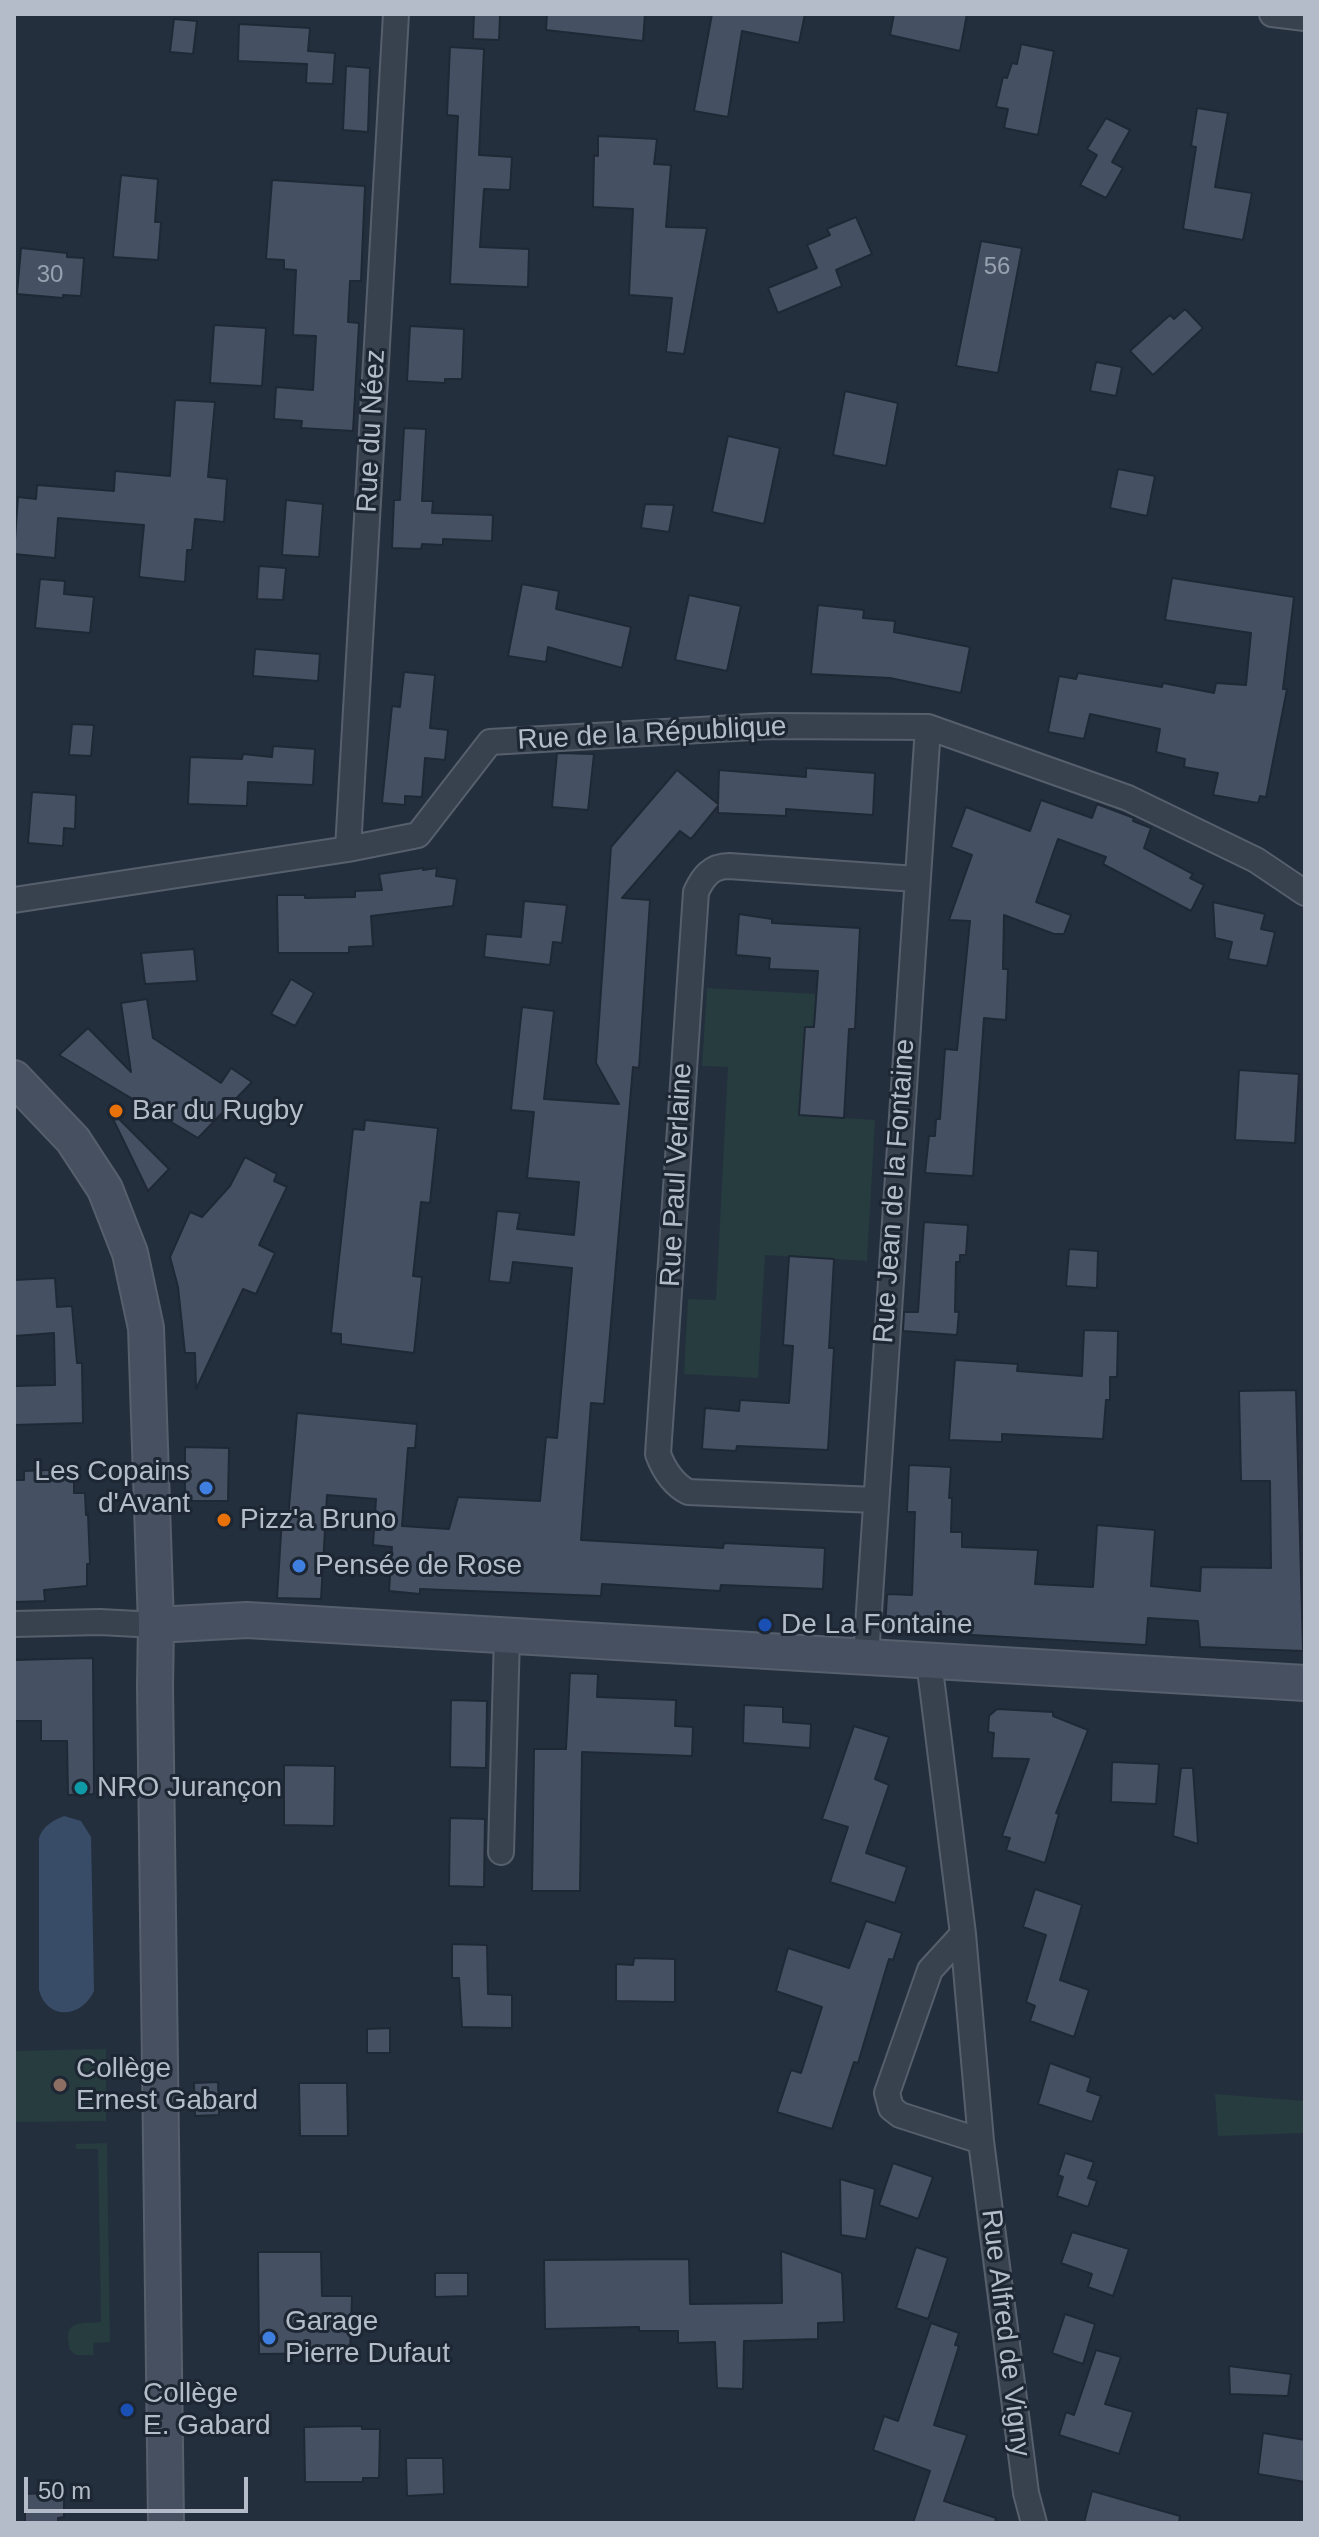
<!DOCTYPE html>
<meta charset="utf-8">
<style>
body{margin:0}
#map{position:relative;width:1319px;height:2537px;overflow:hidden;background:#242f3e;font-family:Arial,sans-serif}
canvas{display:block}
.frame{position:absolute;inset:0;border:16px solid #b4bcc9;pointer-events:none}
.scale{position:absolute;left:24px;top:2477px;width:224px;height:36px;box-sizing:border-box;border:4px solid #b4bcc9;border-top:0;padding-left:10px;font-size:24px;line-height:28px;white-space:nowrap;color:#b4bcc9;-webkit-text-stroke:6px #1d2633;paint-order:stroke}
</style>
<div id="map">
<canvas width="1319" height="2537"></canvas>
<div class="frame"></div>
<div class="scale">50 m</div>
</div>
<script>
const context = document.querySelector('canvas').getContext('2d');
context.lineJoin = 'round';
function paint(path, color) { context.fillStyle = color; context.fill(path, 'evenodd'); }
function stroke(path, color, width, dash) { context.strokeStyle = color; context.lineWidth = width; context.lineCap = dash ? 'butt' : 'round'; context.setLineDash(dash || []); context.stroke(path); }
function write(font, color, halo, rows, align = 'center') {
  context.font = font + ' Arial,sans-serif'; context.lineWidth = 6; context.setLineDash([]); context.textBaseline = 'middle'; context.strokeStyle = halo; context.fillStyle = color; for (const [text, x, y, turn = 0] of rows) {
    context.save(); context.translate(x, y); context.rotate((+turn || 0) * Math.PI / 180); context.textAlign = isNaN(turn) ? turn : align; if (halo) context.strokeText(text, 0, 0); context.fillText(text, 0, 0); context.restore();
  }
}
paint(new Path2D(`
 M707,988L816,994L814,1027H805L799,1115L875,1120L867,1261L765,1255L758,1378L684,1374L688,1299L716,1300L728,1067L702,1066Z
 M106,2049V2121L14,2122V2051Z
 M1215,2094L1305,2101V2133L1218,2136Z
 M107,2143L110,2342L93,2343L94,2355H76L70,2350C62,2319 79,2324 101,2322L98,2149H76V2144Z`), '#263c3f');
paint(new Path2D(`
 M64,1816L81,1821L91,1837L94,1991C82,2018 47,2021 39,1990V1838C43,1826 52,1821 64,1816Z`), '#394c67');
const building = new Path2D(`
 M474,14H500L499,40L473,39Z
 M547,14H645L643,41L546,30Z
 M712,14H805L799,43L742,31L728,117L694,111Z
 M894,14H967L960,51L890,35Z
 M174,19L197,21L193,54L170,52Z
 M239,24L310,28L308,51L335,53L333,84L306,83L307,64L238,61Z
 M1021,44L1054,51L1038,135L1004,128L1008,109L996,107L1003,77L1007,78L1012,63L1017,64Z
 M450,47L484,49L479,155L512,157L510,190L484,189L480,247L529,249L528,287L450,284L458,116L447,115Z
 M346,66L370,68L368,132L343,130Z
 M1197,108L1228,113L1215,187L1252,193L1243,240L1183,229L1196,147L1191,146Z
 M1106,118L1130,130L1112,162L1123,168L1106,198L1080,185L1097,155L1087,149Z
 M598,136L657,139L654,164L671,165L666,227L707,228L684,354L666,352L672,298L629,295L633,209L593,207L594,155L598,156Z
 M121,175L158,179L155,222H161L158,260L113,257Z
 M272,180L365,186L361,281H350L348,322L359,323L353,431L301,428L302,421L274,419L276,387L313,390L316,336L293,335L296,270L284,269V260L266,259Z
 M856,217L872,254L836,270L842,286L778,313L768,288L817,268L807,245L830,235L827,229Z
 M981,241L1022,248L998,373L956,366Z
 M21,248L67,253V257L84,258L81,296L63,295V298L17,294Z
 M1185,309L1203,328L1153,375L1130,351L1170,315L1174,319Z
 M214,325L266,328L262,386L210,383Z
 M410,326L464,329L462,379H445V383L407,381Z
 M1096,362L1122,367L1116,396L1090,391Z
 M845,391L898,403L886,466L833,455Z
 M175,400L215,402L208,477L227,479L224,522L195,519L192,550H187L185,582L139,577L144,525L58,518L55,558L14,554L18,497L36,499L37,485L114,491L115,471L170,476Z
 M404,428L426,429L422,501H433L432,513L493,515L492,541L443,539V545L422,544L421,549L392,548L394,500H400Z
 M728,436L780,448L764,524L712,512Z
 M1118,469L1155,476L1147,516L1110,508Z
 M286,500L323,504L319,557L282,555Z
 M645,504L674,505L669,532L641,528Z
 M259,566L286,568L283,600L257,599Z
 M1172,578L1294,597L1283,689H1287L1266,797L1260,796L1258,803L1213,795L1218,773L1184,767L1185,759L1156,752L1160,729L1090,714L1084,739L1048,732L1059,676L1076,679L1078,673L1162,687L1163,683L1214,693L1216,683L1246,685L1251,633L1165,620Z
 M40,579L65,581L64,594L94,597L90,633L35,628Z
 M522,584L559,591L556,609L631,627L622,668L548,647L546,662L508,656Z
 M689,595L741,606L727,671L675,660Z
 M818,605L864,610L863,618L895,621L894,632L970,647L961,693L890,678L811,674Z
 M255,649L320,654L318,681L253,676Z
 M404,672L435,675L430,728L448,730L445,760L425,758L422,797L405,796V805L382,803L392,706L400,707Z
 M72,724L94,725L91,756L69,755Z
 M273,746L315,749L313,785L248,782L247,806L188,804L190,757L242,759L243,754L272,757Z
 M557,753L594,754L588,810L552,807Z
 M806,768L875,773L873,815L786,809V816L718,813V806L691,839L680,831L622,898L650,900L639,1068L633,1067L604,1404L591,1403L581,1540L723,1548L724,1543L825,1548L823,1589L721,1585L720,1591L602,1584L601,1596L420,1589V1594L389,1591L392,1547L373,1545L376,1499L327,1495L321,1599L277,1598L282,1518L288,1519L297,1413L417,1424L415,1448H408L402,1526L449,1529L458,1497L540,1501L546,1437L557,1438L572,1268L513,1262L510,1283L489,1281L497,1211L520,1213L517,1229L574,1235L579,1182L527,1178L534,1112L511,1110L522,1007L554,1011L544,1099L619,1104L596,1063L611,847L677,770L718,804L719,770L806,777Z
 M32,792L76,795L75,829L64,828L63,846L28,843Z
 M1041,800L1092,818L1097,804L1134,818L1133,821L1151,828L1144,848L1193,874L1190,878L1204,885L1191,911L1103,864L1106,857L1058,839L1036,902L1071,915L1064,934H1054L1004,915L1003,969H1008L1006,1020L984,1018L973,1176L925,1173L929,1136H935L936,1119H940L945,1049L957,1050L970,921L949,920L972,855L951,847L966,807L1030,831Z
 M423,868V870L437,868L436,876L457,879L453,906L371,916L373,946L349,947V953H278L277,895H305V898L355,897V891L382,890L379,874Z
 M524,901L567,905L562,943L553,942L550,965L484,957L486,934L521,937Z
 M1213,902L1265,914L1261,929L1275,932L1267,966L1228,959L1232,942L1215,938Z
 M739,914L772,919V923L860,928L855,1029H849L844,1118L799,1115L805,1027H814L818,971L769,969L770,958L736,955Z
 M194,949L197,981L145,984L141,953Z
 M291,979L314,993L295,1026L271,1014Z
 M147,999L153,1038L221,1083L231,1068L252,1082L198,1138L59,1055L88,1028L131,1072L121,1003Z
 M1239,1070L1299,1074L1295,1143L1235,1140Z
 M115,1115L169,1169L148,1191L112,1117Z
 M365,1120L438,1128L430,1203L421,1202L413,1276L422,1277L414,1353L341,1344V1334L331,1333L353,1129L364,1130Z
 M245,1157L277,1174L274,1181L287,1187L259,1245L275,1253L256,1294L243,1289L196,1389L195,1353H185L178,1287L170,1257L190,1212L202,1217L230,1186Z
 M924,1222L968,1225L966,1255H960V1262H956L955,1312L959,1311L957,1335L903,1331L904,1312H918Z
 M1069,1249L1098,1251L1097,1288L1066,1286Z
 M789,1256L834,1259L829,1348H834L828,1450L737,1446L736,1451L702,1449L705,1408L739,1411L740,1400L789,1403L793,1346L783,1345Z
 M55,1278L57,1307L72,1306L77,1363H82L83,1423L14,1425V1386L55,1385L54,1333L14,1336V1280Z
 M1084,1330L1118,1331L1117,1377H1110V1400H1106L1103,1439L1002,1434V1442L949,1440L955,1360L1018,1364L1017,1371L1082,1376Z
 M1296,1390L1303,1651L1200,1647L1198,1621L1148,1618L1146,1645L885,1630L887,1594L912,1595L915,1512H907L909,1465L951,1467L949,1498H952L951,1532H962V1547L1038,1550L1035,1584L1093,1587L1097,1525L1155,1530L1151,1586L1200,1591L1201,1567L1271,1568L1270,1481H1241L1239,1391Z
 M185,1447L229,1448L228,1501H185Z
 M74,1469V1493H85L86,1515L88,1514L90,1564H87V1586L44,1590L45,1601L14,1602V1480H24V1471Z
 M93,1658L94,1794L68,1795L67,1741H41V1721H14V1660Z
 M570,1673L598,1674L597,1697L676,1700L675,1726L693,1727L692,1756L582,1752L580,1891H532L534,1749H566Z
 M451,1700L487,1701L486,1768L450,1767Z
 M744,1705L783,1707V1722L811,1724L810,1748L743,1743Z
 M997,1709L1053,1712V1716L1088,1730L1056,1813L1059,1814L1045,1863L1006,1850L1010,1838L1002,1836L1029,1759L992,1758L994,1733L988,1732L989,1716Z
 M854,1726L889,1737L875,1779L889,1785L866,1853L907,1867L895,1903L830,1882L848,1827L822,1819Z
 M1112,1762L1159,1764L1156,1804L1111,1802Z
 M284,1765L335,1766L334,1826L284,1825Z
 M1181,1768H1193L1198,1844L1173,1836Z
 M450,1818L485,1819L484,1887L449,1886Z
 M1035,1889L1082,1905L1060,1980L1089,1990L1074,2037L1030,2021L1035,2006L1026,2002L1046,1935L1023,1927Z
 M866,1921L902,1933L893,1960L889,1959L858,2063L854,2062L832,2129L777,2112L791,2070L801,2073L822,2007L776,1991L788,1948L849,1968Z
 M452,1944L487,1945L488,1994L512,1995V2028L462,2027L459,1978H452Z
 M634,1958L675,1959V2002L616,2001V1964L633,1965Z
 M390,2028V2053H367V2029Z
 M1050,2063L1091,2078L1087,2091L1101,2096L1092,2122L1038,2104Z
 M218,2082L219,2115L195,2116L194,2083Z
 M299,2083H347L348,2136H300Z
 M1065,2153L1094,2162L1088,2178L1097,2181L1088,2207L1057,2196L1063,2177L1058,2175Z
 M893,2163L933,2177L918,2219L879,2205Z
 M840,2179L875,2189L866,2239L841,2235Z
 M1072,2232L1129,2249L1113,2296L1088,2287L1092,2274L1061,2263Z
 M916,2247L948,2258L928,2319L896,2308Z
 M781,2251L842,2273L844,2322L818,2323V2339L744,2341L743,2389L717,2388L715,2342L678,2343V2331H639V2327L545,2329L544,2260L689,2259L690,2304L782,2303Z
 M258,2252H321L322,2296H352L350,2353L259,2354Z
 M435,2273H468V2296L435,2297Z
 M1065,2314L1095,2324L1083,2364L1052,2353Z
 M931,2323L959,2333L955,2345L959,2346L934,2425L967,2435L944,2501L996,2518L995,2523H913L930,2471L873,2450L884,2416L898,2421Z
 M1096,2350L1121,2357L1105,2404L1133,2412L1119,2454L1059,2435L1066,2412L1074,2415Z
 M1229,2366L1291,2374L1288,2396L1230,2394Z
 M362,2426V2429H380L379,2478H363V2482H305L304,2427Z
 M1263,2433L1305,2440V2482L1258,2474Z
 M406,2458H443L444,2494L407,2496Z
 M1092,2491L1180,2516L1179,2523H1084Z
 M64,2492V2517L58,2518V2523H25V2494Z`);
paint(building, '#455162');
stroke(building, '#1f2835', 2);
const street = new Path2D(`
 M1272,14L1305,18
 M348,849L396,14
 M14,900L348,849L418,835L490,742L770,726L928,727L1128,798L1256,860L1305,893
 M875,1500L688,1492C673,1484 664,1470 658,1454L696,892C703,877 711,866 729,866L916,879
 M14,1624L100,1622L156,1625
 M866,1656L928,727
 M929,1661L963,1934L981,2141L1026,2493L1034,2523
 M501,1852L507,1636
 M963,1934L930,1970L887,2093L891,2108L900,2115L981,2141`);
const secondary = new Path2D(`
 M14,1078L73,1140L105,1189L130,1253L146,1328L156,1625L155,1686L166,2523
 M156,1625L247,1620L1305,1683`);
stroke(street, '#565f6c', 28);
stroke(secondary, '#565f6c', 38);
stroke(street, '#38414e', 24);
stroke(secondary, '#465061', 34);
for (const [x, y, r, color] of [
 [116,1111,8,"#e8710a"],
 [206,1488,8,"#3f7fe0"],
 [224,1520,8,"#e8710a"],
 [299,1566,8,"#3f7fe0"],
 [765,1625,8,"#1a4fb4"],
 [81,1788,8,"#0f9aa8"],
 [60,2085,8,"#8d6e63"],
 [269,2338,8,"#3f7fe0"],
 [127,2410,8,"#1a4fb4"]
]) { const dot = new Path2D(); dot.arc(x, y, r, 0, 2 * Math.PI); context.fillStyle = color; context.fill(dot); stroke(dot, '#1d2633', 3); }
write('24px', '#98a1af', null, [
 ["56",997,267],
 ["30",50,275]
]);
write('28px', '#b4bcc9', '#1d2633', [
 ["Rue du Néez",372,431,-87],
 ["Rue de la République",652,734,-3],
 ["Rue Paul Verlaine",677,1175,-87],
 ["Rue Jean de la Fontaine",895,1191,-86],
 ["Rue Alfred de Vigny",1005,2333,83]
]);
write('28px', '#b4bcc9', '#1d2633', [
 ["Bar du Rugby",132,1111],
 ["Les Copains",190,1472,"right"],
 ["d'Avant",190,1504,"right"],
 ["Pizz'a Bruno",240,1520],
 ["Pensée de Rose",315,1566],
 ["De La Fontaine",781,1625],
 ["NRO Jurançon",97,1788],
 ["Collège",76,2069],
 ["Ernest Gabard",76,2101],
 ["Garage",285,2322],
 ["Pierre Dufaut",285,2354],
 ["Collège",143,2394],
 ["E. Gabard",143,2426]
], 'left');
</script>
